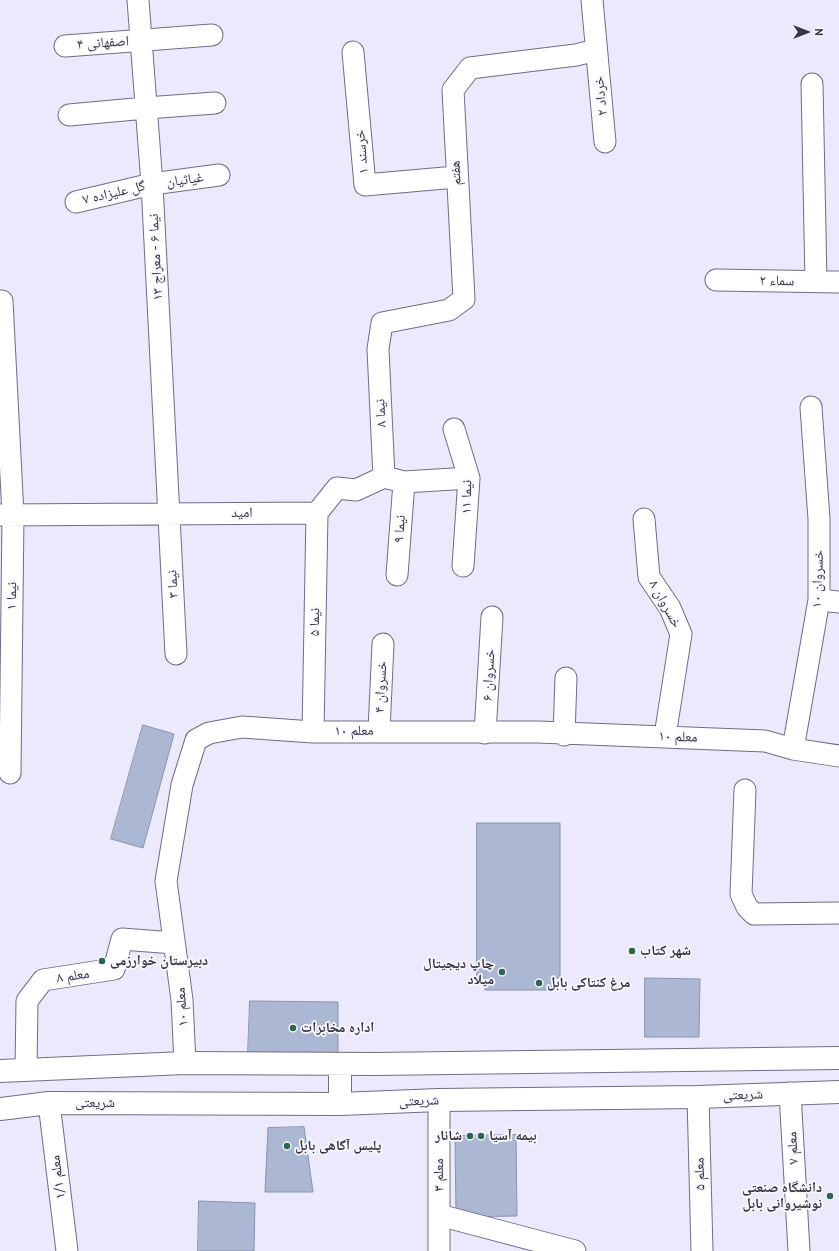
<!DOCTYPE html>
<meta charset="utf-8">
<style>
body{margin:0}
#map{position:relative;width:839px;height:1251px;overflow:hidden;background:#ebe9fb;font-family:"PT Sans",sans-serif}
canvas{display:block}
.north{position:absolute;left:787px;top:12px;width:40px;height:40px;-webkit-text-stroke:3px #f8f7fe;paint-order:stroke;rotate:90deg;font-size:11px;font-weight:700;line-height:16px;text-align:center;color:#363440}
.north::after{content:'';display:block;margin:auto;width:14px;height:18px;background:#363440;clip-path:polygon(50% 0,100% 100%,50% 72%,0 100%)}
</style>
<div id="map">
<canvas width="839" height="1251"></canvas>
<div class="north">N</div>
</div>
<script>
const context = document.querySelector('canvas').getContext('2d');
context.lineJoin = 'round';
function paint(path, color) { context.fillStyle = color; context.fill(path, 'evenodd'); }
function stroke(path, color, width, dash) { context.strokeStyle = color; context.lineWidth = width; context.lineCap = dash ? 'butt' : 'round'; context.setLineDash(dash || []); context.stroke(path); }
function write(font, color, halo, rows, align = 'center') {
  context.font = font + ' "PT Sans","Noto Naskh Arabic",sans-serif'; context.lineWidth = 3.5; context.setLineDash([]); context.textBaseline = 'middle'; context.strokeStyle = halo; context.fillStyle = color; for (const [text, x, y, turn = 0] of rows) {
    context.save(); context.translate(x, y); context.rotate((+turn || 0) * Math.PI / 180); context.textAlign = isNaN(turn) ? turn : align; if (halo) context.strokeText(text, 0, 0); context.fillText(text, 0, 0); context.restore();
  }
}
const building = new Path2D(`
 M143,725L174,734L143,848L111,839Z
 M477,823H560V978H552V990H485V978H477Z
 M645,978L700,979L699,1037H645Z
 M250,1001L338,1002V1054H248Z
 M304,1127L313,1192H265L268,1128Z
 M516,1135L517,1216L456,1217L455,1136Z
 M199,1201L255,1203L254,1251H198Z`);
paint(building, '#abb7d3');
stroke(building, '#8894ae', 1);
const street = new Path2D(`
 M138,0L152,184L176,654
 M592,0L605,142
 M65,46L212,35
 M353,52L365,185L456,177
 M812,84L816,281
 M69,115L146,108L215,103
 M76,202L152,184L219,175
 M716,280L839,282
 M2,301L13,515L10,773
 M454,429L469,478L463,566
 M384,477L378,349L382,323L449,310L464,299L453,90L470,68L576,55L596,50
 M317,513L337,488L356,490L384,477L404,482L469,478
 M0,515L317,513
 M644,519L649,577L670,608L681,634L665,736
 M397,575L404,482
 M819,600L839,602
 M379,731L383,644
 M313,732L317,513
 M485,733L492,617
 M564,735L566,678
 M793,749L819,600V519L811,407
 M745,790L741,894L747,907L754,914L839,913
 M185,1063L182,1000L166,881L182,785L196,740L209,733L242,727L313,732H538L765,741L793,749L839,756
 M26,1070L27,1001L43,980L114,969L122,939L174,943
 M790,1093L799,1251
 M698,1097L702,1251
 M439,1100V1251
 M49,1103L67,1251
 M439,1215L575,1251`);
const primary = new Path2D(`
 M340,1064V1104
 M0,1071L185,1063L375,1064L839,1058
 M0,1109L49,1103L340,1104L439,1100L698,1097L839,1092`);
stroke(street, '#706c87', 23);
stroke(primary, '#706c87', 24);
stroke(street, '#fff', 21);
stroke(primary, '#fff', 22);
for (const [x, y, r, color] of [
 [632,951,4,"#2b6651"],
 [102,961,4,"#2b6651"],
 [502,972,4,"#2b6651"],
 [539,983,4,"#2b6651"],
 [293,1028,4,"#2b6651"],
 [470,1136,4,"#2b6651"],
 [481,1136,4,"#2b6651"],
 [287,1146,4,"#2b6651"],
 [830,1196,4,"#2b6651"]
]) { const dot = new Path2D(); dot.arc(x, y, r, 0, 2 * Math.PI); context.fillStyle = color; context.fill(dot); stroke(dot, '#f8f7fe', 1.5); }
write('14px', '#363440', '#f8f7fe', [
 ["اصفهانی ۴",103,43,-4],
 ["خرداد ۲",601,96,-96],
 ["خرسند ۱",362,152,-95],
 ["هفتم",456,173,-93],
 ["غیاثیان",185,180,-8],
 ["گل علیزاده ۷",114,193,-13],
 ["نیما ۶ - معراج ۱۳",156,257,-93],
 ["سماء ۲",777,281,1],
 ["نیما ۸",381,413,-93],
 ["نیما ۱۱",467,497,-89],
 ["امید",242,513],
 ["نیما ۹",400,529,-86],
 ["خسروان ۱۰",818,579,-88],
 ["نیما ۳",173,584,-93],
 ["نیما ۱",12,596,-89],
 ["خسروان ۸",665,604,61],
 ["نیما ۵",315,622,-89],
 ["خسروان ۶",489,675,-87],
 ["خسروان ۴",381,687,-87],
 ["معلم ۱۰",354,731,-1],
 ["معلم ۱۰",678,737,2],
 ["معلم ۸",73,976,-8],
 ["معلم ۱۰",182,1007,-94],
 ["شریعتی",743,1095,-2],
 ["شریعتی",419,1101,-2],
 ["شریعتی",95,1103],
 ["معلم ۷",793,1148,-93],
 ["معلم ۵",700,1174,-92],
 ["معلم ۳",439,1175,-90],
 ["معلم ۱/۱",58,1177,-97]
]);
write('bold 14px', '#363440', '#f8f7fe', [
 ["شهر کتاب",640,951],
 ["دبیرستان خوارزمی",110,961],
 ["چاپ دیجیتال",494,964,"right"],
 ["میلاد",494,980,"right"],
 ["مرغ کنتاکی بابل",547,983],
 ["اداره مخابرات",301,1028],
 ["شانار",462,1136,"right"],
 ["بیمه آسیا",489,1136],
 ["پلیس آگاهی بابل",295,1146],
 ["دانشگاه صنعتی",822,1188,"right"],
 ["نوشیروانی بابل",822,1204,"right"]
], 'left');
</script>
